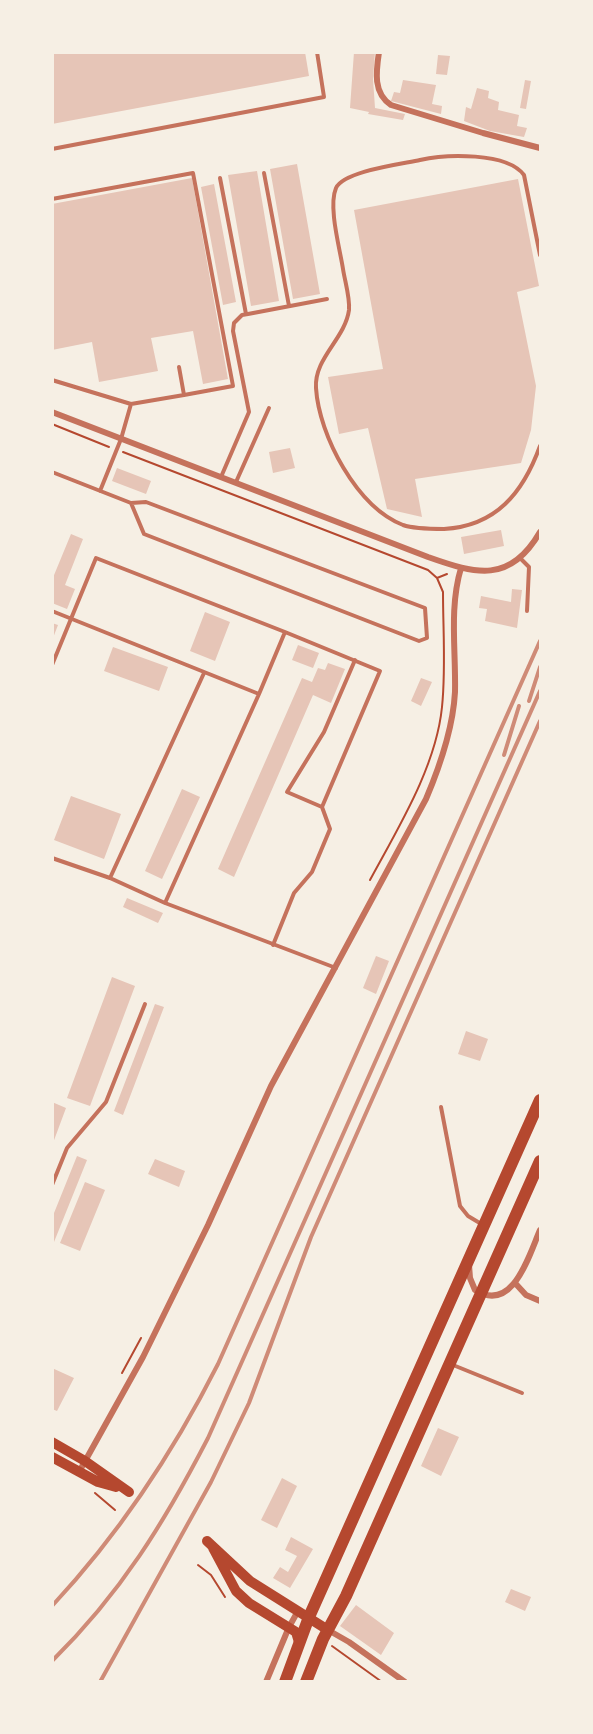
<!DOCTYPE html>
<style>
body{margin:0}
#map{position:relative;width:593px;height:1734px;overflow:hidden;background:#f6efe4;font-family:"Archivo Narrow",sans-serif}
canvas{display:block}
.frame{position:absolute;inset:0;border:54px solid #f6efe4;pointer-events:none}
</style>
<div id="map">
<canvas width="593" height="1734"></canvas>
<div class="frame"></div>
</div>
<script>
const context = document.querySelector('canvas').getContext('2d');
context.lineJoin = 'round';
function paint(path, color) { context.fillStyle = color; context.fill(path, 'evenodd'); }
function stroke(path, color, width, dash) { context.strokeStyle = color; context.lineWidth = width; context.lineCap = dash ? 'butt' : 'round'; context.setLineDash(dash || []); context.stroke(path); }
paint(new Path2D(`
 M52,52H305L309,76L52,124Z
 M354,52H375L373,79L375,108L405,114L403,120L368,114L369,112L350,108Z
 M438,55L450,56L447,75L436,74Z
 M403,80L436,85L432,104L442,106L441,114L391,101L394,92L400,93Z
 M525,80L531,81L526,109L520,108Z
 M477,88L489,91L488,98L499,102L498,110L519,115L517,126L527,128L524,137L490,131L464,121L466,107L471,109Z
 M297,164L320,294L293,299L270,169Z
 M257,171L279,301L251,306L228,175Z
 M192,178L228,379L203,384L193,331L151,338L158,371L99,382L92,342L52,350V204Z
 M518,179L539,286L517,292L536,386L531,430L521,463L415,479L422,517L387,509L368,428L339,434L328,377L383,369L354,210Z
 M214,184L236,302L223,305L201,187Z
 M290,448L295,468L273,473L269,452Z
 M117,468L151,481L146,494L112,481Z
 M501,530L504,546L464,554L461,537Z
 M71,534L83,539L65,585L75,589L67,609L52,603V580Z
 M512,589L522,590L517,628L485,621L487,609L479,608L481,596L511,602Z
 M205,612L230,622L215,661L190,651Z
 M52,623L58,625L53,638H52Z
 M298,645L319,653L313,668L292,660Z
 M113,647L168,667L159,691L104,671Z
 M328,663L345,669L331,703L313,695L234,877L218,869L302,678L312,682L318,668L325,670Z
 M421,678L432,682L421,706L411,701Z
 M182,789L200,797L162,879L145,871Z
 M71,796L121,814L104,859L54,840Z
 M127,898L163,913L158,923L123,907Z
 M376,956L389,961L376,994L363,988Z
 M112,977L135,986L90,1106L67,1098Z
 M155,1004L164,1007L123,1115L114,1111Z
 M466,1031L488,1039L480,1061L458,1054Z
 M52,1102L66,1108L53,1143H52Z
 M77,1156L87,1160L52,1247V1218Z
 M155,1159L185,1171L179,1187L148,1174Z
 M85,1182L105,1190L80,1251L60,1243Z
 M52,1368L74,1378L57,1411L52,1409Z
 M438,1428L459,1437L441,1476L421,1466Z
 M282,1478L297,1486L277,1528L261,1520Z
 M291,1537L313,1549L290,1588L273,1578L280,1567L288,1572L297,1556L285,1550Z
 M511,1589L531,1597L525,1611L505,1602Z
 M356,1605L394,1633L381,1655L340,1626Z`), '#e6c5b7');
stroke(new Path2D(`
 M52,424L109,447
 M123,452L428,570L437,578L443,592C443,630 446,669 442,707C436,767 398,828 370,880
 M437,578L447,574
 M122,1373L141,1338
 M95,1493L115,1510
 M198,1565L211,1575L225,1597
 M332,1646L382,1682`), '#b5482f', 2);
stroke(new Path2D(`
 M52,149L324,97L317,52
 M264,173L289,306
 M220,178L246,314
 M52,199L193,173L233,386L184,395L179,367
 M540,255L524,175C507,152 446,154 420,160C402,164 344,171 336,188C328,207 340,249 343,269C345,282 350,297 349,310C345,339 314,358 316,388C319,436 357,507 403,525C414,529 431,529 444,529C496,526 523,493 540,446
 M52,380L131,404
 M52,472L131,503L146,502L425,608L427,638L419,641L144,534L131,503
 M221,477L249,412L233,331L234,323L242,315L248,314L327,299
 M236,482L269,408
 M100,491L121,439L131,404L184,395
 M520,558L529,567L527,611
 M52,611L259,694L165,903
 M52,665L96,558L285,632
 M259,694L285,632L380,671L322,807L287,792L324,732L355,660
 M52,858L110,878L165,903L336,968
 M110,878L204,673
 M273,945L294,893L312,872L330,829L322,807
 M441,1107L460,1206L468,1216L483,1225
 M52,1185L67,1148L106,1102L145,1004
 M453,1365L522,1393`), '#c5725c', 4);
stroke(new Path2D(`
 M379,52C376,72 373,93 391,105L483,133L540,148
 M52,412L428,557C476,574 510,584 540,532
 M469,1265L470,1278L475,1290C513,1314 529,1255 540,1230
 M515,1283L526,1295L540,1301
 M79,1472L143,1357L208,1225L271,1086L426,799C440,766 453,729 455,692C456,650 449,608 461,568
 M328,1630L349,1642L405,1682
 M266,1682L289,1627L298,1611`), '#c5725c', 6);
stroke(new Path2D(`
 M52,1442L85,1461L129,1492
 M52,1457L98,1482L116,1487
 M207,1541L250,1581L328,1630
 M213,1548L236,1591L249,1603L296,1632L299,1642`), '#b5482f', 10);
stroke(new Path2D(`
 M285,1682L309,1617L540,1100
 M306,1682L323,1639L346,1596L540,1161`), '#b5482f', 12);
stroke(new Path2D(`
 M529,701L540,667
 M504,755L519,706
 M52,1606C120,1533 173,1453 218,1364L540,641
 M52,1661C121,1593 164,1523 208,1438L540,691
 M100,1682L211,1482L249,1403L311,1237L540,721`), '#cf8b77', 4);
</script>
